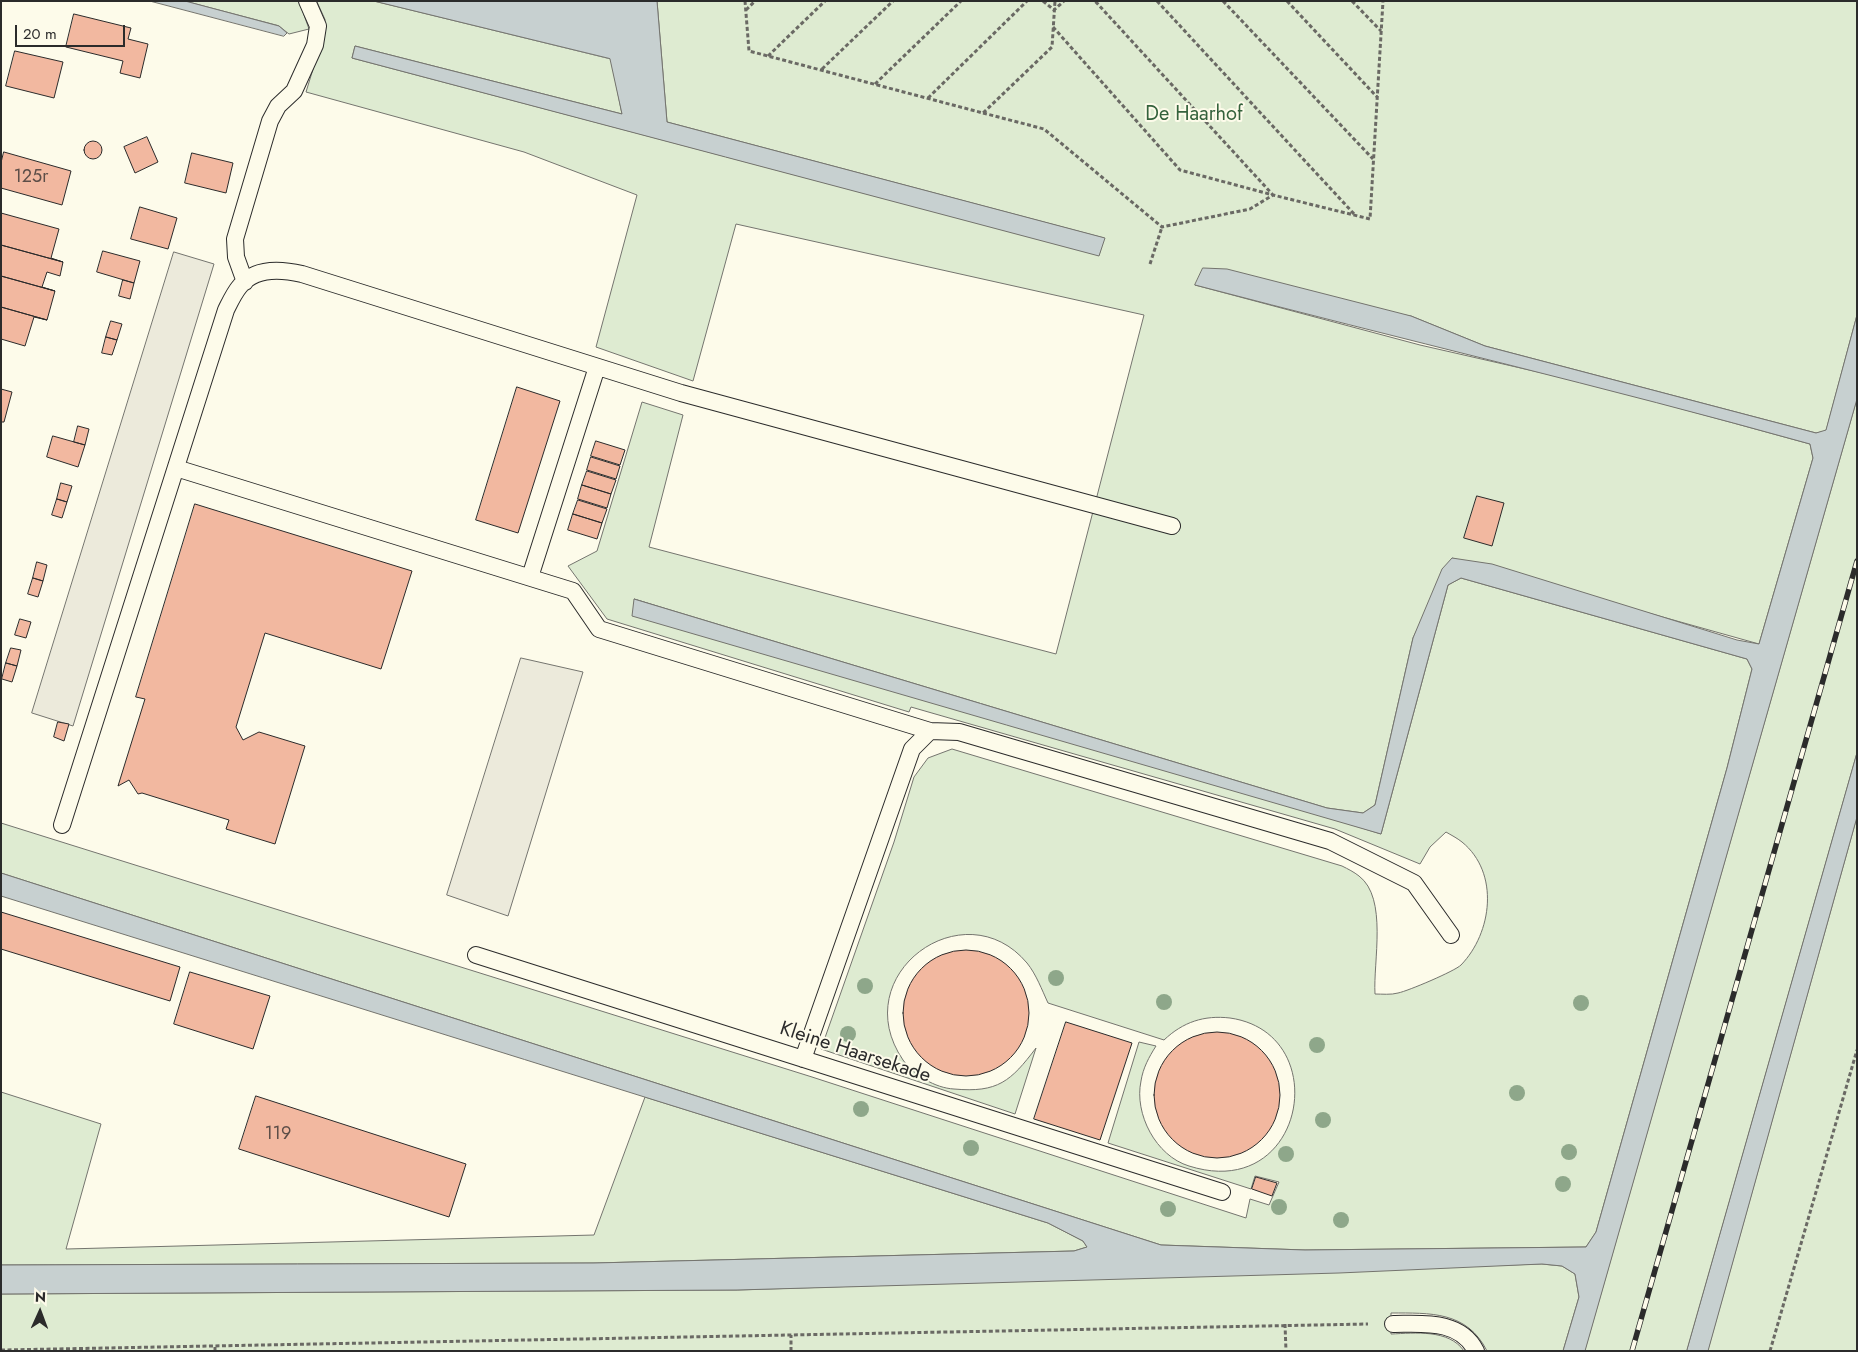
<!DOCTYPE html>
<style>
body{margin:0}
#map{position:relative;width:1858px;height:1352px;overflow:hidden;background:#fdfbea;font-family:Jost,sans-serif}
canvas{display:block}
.frame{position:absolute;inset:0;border:2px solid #2b2b2b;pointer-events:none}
.north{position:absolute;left:15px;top:1287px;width:50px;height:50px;-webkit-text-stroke:4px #fdfbea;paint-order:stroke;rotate:2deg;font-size:14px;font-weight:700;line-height:20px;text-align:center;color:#2b2b2b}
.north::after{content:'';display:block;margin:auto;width:18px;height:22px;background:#2b2b2b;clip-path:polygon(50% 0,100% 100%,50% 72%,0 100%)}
.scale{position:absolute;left:15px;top:25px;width:110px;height:22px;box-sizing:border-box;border:2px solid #2b2b2b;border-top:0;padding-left:6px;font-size:15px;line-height:18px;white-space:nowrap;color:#2b2b2b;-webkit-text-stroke:4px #fdfbea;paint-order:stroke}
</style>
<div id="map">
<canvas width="1858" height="1352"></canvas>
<div class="frame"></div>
<div class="north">N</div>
<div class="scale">20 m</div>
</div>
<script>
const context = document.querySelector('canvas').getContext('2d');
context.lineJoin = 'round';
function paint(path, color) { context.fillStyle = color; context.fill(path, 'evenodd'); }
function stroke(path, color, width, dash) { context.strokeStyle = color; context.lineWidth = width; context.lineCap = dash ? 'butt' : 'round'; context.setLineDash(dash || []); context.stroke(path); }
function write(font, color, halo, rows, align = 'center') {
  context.font = font + ' Jost,sans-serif'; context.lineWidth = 4; context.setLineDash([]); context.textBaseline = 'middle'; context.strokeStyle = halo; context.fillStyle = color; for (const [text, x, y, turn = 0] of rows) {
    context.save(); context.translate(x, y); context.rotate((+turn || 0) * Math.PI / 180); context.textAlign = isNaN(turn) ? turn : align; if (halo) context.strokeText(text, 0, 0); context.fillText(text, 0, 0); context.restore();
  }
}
const green = new Path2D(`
 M185,1H299L309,29L289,34L279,26Z
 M317,1H374L611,59L622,114L355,46L352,58L1099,255L1104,238L667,122L657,1H1857V315L1826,431L1816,433L1485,346L1411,316L1195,285L1420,345L1595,385L1810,444L1813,458L1759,644L1452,558L1413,638L1375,805L1363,813L1327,808L634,599L1381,834L1448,585L1461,578L1747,659L1752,669L1727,768L1596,1232L1586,1247L1305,1250L1161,1245L1,873V823L812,1077L1246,1218L1250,1199L1269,1205L1279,1182L1255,1176L1251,1189L1108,1143L1139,1042L1156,1046C1149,1057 1143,1068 1141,1081C1134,1114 1156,1156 1189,1166C1306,1203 1335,1033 1230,1018C1204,1015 1183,1022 1164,1040L1048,1003C1042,990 1036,974 1027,963C964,888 845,975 903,1060C914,1075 935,1088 954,1089C998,1093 1011,1081 1036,1048L1015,1114L821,1049L894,842L914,777L928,758L952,749L1342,866C1348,869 1354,872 1359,876C1388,898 1373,962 1375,994C1382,994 1391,995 1398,993C1408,991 1455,971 1461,965C1492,933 1500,873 1462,842C1457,838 1451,835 1446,832L1430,847L1420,864L1335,829L911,707L909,712L607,619L568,566L597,551L642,402L683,415L649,547L1056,654L1144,315L736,224L693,381L596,347L637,195L524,152L306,92L321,43L325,20Z
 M1857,399V753L1687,1351H1585Z
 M1857,817V1351H1708Z
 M1,1092L101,1124L66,1249L594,1235L645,1097L1048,1223L1083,1241L1087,1247L1074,1251L594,1263L1,1265Z
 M1542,1264L1562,1266L1575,1274L1579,1297L1563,1351H1487C1467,1311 1430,1313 1391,1313V1334C1415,1333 1449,1329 1464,1351H1V1294L737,1290Z`);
paint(green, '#deebd1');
stroke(green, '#74746e', 1);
const parking = new Path2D(`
 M174,252L214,264L73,726L32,713Z
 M521,658L583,672L508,916L447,895Z`);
paint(parking, '#eceadb');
stroke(parking, '#74746e', 1);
const water = new Path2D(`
 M150,1H185L279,26L287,33L284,36Z
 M374,1H657L667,122L1105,238L1099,256L352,58L355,46L622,114L610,59Z
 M1203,268L1227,269L1411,316L1485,346L1816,433L1826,430L1857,315V399L1585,1351H1563L1579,1297L1575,1274L1562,1266L1542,1264L1339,1273L737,1290L1,1294V1265L594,1263L1074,1251L1087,1247L1083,1241L1048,1223L1,896V873L1161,1245L1305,1250L1586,1247L1596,1232L1727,768L1752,669L1747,659L1461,578L1448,585L1381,834L632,616L634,599L1327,808L1363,813L1375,805L1413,638L1442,569L1452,558L1492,564L1737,640L1759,644L1813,458L1810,444C1606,387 1400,339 1195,285Z
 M1857,753V817L1708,1351H1687Z`);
paint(water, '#c7d0d0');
stroke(water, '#74746e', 1);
const building = new Path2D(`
 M74,14L131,28L128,39L148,44L140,78L120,73L123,61L66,47Z
 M15,51L63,62L54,98L6,86Z
 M147,137L158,162L135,173L124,147Z
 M84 150a9 9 0 1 1 18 0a9 9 0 1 1-18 0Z
 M4,152L71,171L62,205L1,188V163Z
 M192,153L233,163L226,193L185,183Z
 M140,207L177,218L168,249L131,239Z
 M1,213L59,229L51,258L63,262L1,245Z
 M1,245L63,262L60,276L47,272L42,287L55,291L1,276Z
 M103,251L140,261L134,283L97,272Z
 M1,276L55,291L47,320L1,307Z
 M123,280L134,283L130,299L119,296Z
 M1,307L47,320L34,317L25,346L1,339Z
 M111,321L122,324L117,340L106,337Z
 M106,337L117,340L112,355L102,353Z
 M517,387L560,401L518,533L476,520Z
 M1,389L12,392L4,422H1Z
 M78,426L89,429L85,445L74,442Z
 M53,436L85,445L78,467L47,457Z
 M596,441L625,450L620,465L591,456Z
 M591,457L620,466L616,479L587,470Z
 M587,471L616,480L611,494L582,485Z
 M61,483L72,486L67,502L57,499Z
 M582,485L611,494L607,508L578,499Z
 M1477,496L1504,503L1492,546L1464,538Z
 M57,499L67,502L62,518L52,515Z
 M578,500L607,509L602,523L573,514Z
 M195,504L412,571L381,669L265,633L236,727L243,740L259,732L305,746L275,844L226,829L229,820L142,793L138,794L129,780L118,786L145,699L136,697Z
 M573,514L602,523L597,539L568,530Z
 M37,562L47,565L43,581L33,578Z
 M33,578L43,581L38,597L28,594Z
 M20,619L31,622L26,638L15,635Z
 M11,648L21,650L17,666L6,663Z
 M6,663L17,666L12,682L2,679Z
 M58,722L69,724L64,741L54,737Z
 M1,912L180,967L170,1001L1,949Z
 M903 1013a63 63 0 1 1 126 0a63 63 0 1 1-126 0Z
 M190,972L270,996L253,1049L174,1024Z
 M1066,1022L1132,1043L1100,1140L1034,1119Z
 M1154 1095a63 63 0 1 1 126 0a63 63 0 1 1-126 0Z
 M256,1096L466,1164L449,1217L239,1149Z
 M1256,1177L1277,1183L1272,1196L1252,1189Z`);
paint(building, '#f2b8a0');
stroke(building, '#2b2b2b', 1);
const lane = new Path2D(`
 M245,282L236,257L235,239L270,121L278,106L294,91L315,45L318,26L307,1
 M176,468L573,591L599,629L930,731
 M530,577L597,367
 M62,825L226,310C230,302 234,293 240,286C255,267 281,269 302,274L681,393L1172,526
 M476,955L1222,1192
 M803,1059L912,749L930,731L959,732L1330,841L1414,883L1451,935
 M1393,1324C1422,1324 1460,1319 1476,1351`);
stroke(lane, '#2b2b2b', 18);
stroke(new Path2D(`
 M745,1L749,51L983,113L1052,47L1055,1
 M1043,1L1054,10L1064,1
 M1157,1L1355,215
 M1223,1L1373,159
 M1287,1L1377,97
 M1352,1L1381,31
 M746,10L755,1
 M1053,27L1180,170L1273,195L1095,1
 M768,56L825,1
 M822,69L893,1
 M875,84L961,1
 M928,98L1027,1
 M983,113L1044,129L1162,227L1250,209L1273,195L1370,219L1383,1
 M1150,264L1162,227
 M1285,1324L1286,1351
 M1,1350L1368,1324
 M215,1351V1345
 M791,1351V1335
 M1770,1351L1857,1050`), '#6a6964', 3, [4, 2.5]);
stroke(lane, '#fdfbea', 16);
const rail = new Path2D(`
 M1632,1351L1857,561`);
stroke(rail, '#2b2b2b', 5.5);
stroke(rail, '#fdfbea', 4, [11]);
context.fillStyle = '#8ea78a';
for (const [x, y] of [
 [1056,978],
 [865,986],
 [1164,1002],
 [1581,1003],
 [848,1034],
 [1317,1045],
 [1517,1093],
 [861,1109],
 [1323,1120],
 [971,1148],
 [1569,1152],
 [1286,1154],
 [1563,1184],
 [1279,1207],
 [1168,1209],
 [1341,1220]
]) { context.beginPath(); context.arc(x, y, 8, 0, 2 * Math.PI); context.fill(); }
write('18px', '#5d4e48', null, [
 ["125r",31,178],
 ["119",278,1135]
]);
write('20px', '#34623c', '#fdfbea', [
 ["De Haarhof",1194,115]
]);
write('20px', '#2b2b2b', '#fdfbea', [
 ["Kleine Haarsekade",855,1053,18]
]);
</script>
